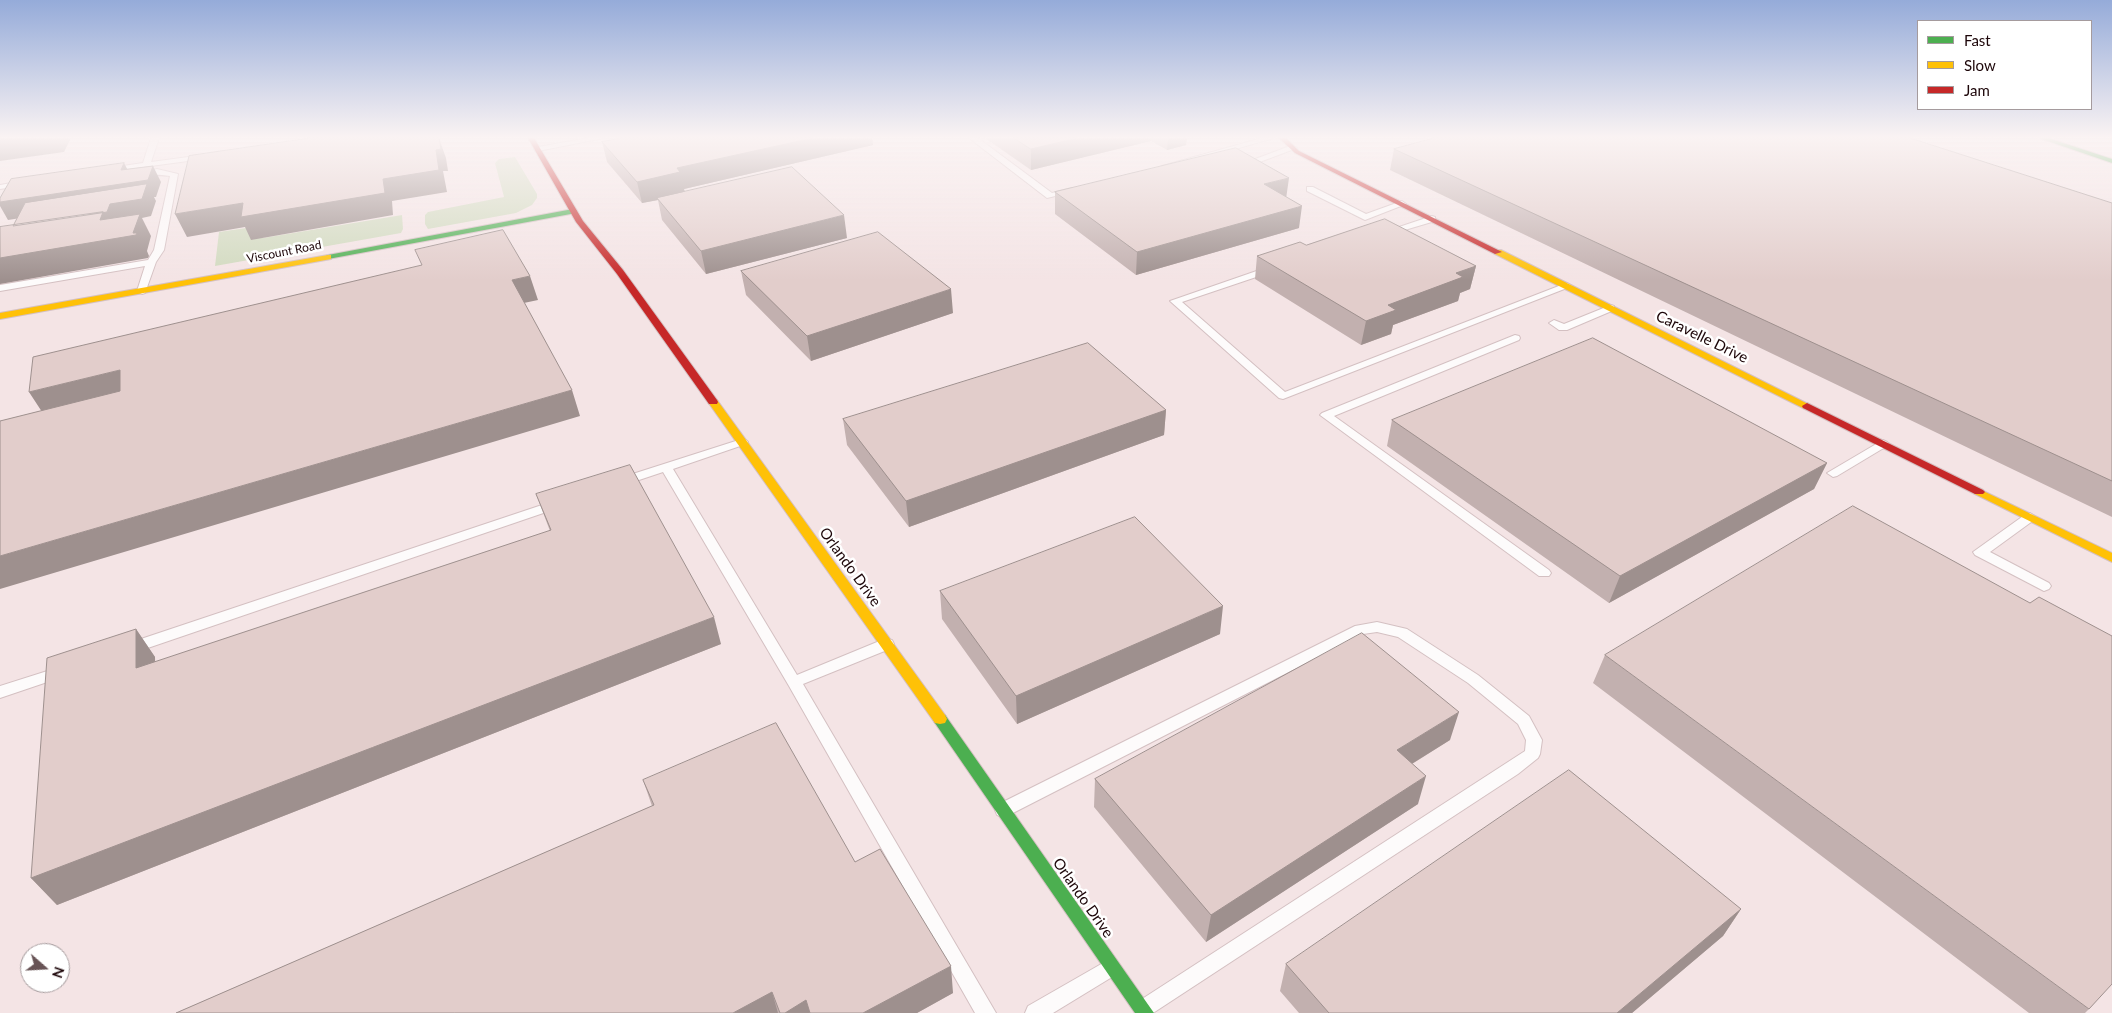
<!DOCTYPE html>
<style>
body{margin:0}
#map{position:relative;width:2112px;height:1013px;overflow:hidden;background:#f4e4e5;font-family:Lato,sans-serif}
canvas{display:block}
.legend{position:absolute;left:1917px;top:20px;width:175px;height:90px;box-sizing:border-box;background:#fff;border:1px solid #a59b9d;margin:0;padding:6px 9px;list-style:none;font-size:15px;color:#1d0609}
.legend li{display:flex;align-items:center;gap:10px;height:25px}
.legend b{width:25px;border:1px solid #a59b9d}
.north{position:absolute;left:20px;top:943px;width:50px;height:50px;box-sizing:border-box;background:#fff;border:1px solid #a59b9d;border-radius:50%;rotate:109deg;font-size:14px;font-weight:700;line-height:20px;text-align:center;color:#1d0609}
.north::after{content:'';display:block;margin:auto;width:18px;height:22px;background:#685456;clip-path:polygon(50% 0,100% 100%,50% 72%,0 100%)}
</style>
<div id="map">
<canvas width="2112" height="1013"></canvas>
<ul class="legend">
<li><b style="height:6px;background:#4caf50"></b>Fast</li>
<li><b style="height:6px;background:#ffc107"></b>Slow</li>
<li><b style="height:6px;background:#c62828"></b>Jam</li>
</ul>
<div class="north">N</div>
</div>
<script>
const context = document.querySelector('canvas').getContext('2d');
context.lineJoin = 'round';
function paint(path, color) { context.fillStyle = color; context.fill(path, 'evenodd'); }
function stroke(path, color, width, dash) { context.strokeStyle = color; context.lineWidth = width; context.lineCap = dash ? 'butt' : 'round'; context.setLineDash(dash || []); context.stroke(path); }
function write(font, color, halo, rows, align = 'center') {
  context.font = font + ' Lato,sans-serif'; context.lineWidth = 5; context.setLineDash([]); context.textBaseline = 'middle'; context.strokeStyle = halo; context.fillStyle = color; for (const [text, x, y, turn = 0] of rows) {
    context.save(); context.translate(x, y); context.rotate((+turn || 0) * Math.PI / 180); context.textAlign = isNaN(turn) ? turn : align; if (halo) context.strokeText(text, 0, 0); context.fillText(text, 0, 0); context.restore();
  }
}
paint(new Path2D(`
 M515,157L537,194V198L532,205L516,213L428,229L425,224V215L428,212L504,197L495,163L499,159Z
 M402,215L403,229L401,233L215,266L219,232L246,228L263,238Z`), '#d1dabf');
const lane = new Path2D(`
 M151,138H159L151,162L203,155L207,157L203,159L106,172V168H109L143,163Z
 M588,138H604L538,151L534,149L538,147Z
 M969,138H978L1052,193L1072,188L1076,191L1047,198Z
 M1262,138H1274L1169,168L1162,166Z
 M1290,146L1297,148L1257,163L1250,161Z
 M157,169L178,174L164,250L156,262L145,293L142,294L137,291L145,266L0,291V285L148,260L154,250L170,176C161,174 144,176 140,173Z
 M23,181L27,183L26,185L0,189V185Z
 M1307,187H1313L1366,214L1402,201L1406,204L1365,220L1307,191Z
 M1432,216L1435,217V221L1388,235L1384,232Z
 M1271,266L1274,267V271L1182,302L1285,392L1564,284L1567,283L1572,286L1283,399L1279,398L1170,301Z
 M1611,305L1614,306V310L1567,330H1559L1549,323L1554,320L1564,324Z
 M1515,335L1519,336L1520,338L1519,340L1334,416L1549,570L1551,573L1549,576H1539L1320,415L1322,413Z
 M742,439L746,440L748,442L746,444L673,469L797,675L882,640L887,639L892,640L894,644L892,648L803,684L996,1013H975L789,686L663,472L621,486L615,482L617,479Z
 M1883,440L1887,442L1889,444L1887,446L1837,476L1833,477L1827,473Z
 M557,500L563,504L561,507L136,652L131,653L126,652L124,648L126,644Z
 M2030,513L2036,517L2034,520L1990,552L2049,583L2051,586L2049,589L2044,591L1975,555L1973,552L2026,514Z
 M1377,622L1407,629L1478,675L1529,716L1542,740L1540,754L1538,758L1518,774L1153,1013H1139L1136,1007L1139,1001L1525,751L1526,740L1518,724L1468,683L1398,637L1377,632L1363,634L1009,815L1003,817L997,815L995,810L997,805L1355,626Z
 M60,667L65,668L67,672L65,676L0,698V686Z
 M1110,959L1117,962L1119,968L1117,974L1053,1013H1025L1028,1006Z`);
const fast = new Path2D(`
 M2039,138H2048L2112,159V163Z
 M573,209L577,211L576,213L328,259L324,257L328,255Z
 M940,714L945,715L1154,1013H1135L935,723L933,719L935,715Z`);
const slow = new Path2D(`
 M1495,250H1501L1812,406L1807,409L1803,408L1495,254Z
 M328,255H331V259L0,319V313Z
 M713,399L717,400L945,715L947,719L945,723L940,724L935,723L708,402Z
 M1979,489L2112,553V562L1975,494L1973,492Z`);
const jam = new Path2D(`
 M528,138H534L583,221L623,270L717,400L718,402L717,404H709L617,274L576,222Z
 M1279,138H1286L1299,151L1502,252L1495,254L1295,153Z
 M1807,403L1983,490L1985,492L1983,494H1975L1803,408L1802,406Z`);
stroke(lane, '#d4c0c2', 2);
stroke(fast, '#d4c0c2', 2);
stroke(slow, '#d4c0c2', 2);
stroke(jam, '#d4c0c2', 2);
paint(lane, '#fdfbfb');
paint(fast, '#4caf50');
paint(slow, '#ffc107');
paint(jam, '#c62828');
paint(new Path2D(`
 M620,138H872L873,145L684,189L685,192L847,238L706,274L662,220L658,200L642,203L607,162L602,142Z
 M985,138H1187L1186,145L1167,150L1151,141L1031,170Z
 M1394,149L2112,203V517L1390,170Z
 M1055,192L1286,197L1299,228L1136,275L1055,214Z
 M1306,245L1476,266L1470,289L1460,293L1458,301L1393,325L1391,334L1361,345L1255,279L1257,256Z
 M741,271L953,313L811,361L746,295Z
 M1166,410L1164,435L909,527L847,445L843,419Z
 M1392,420L1827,463L1814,489L1609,603L1387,446Z
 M536,494L721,644L57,905L31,878L136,629L155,657V662L550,531Z
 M940,591L1220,634L1017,724L942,619Z
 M1605,655L2089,1009L2085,1013H2029L1593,683Z
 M1450,740L1412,764L1418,804L1206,942L1094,807L1095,779Z
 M643,780L855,862L953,993L917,1013H176L652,806Z
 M1741,909L1723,936L1632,1013H1299L1280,991L1286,964Z`), '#c2b0af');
paint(new Path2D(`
 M0,138H71L64,152L0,161Z
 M439,138L446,158L448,171H443L447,192L392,201L393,215L251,240L245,227L187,237L175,214L383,179L436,150Z
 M813,138H872L873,145L684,189L685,193L657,198L658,200L642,203L637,182L677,168Z
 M1078,138H1152L1151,141L1031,170V149Z
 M1168,138H1187L1186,145L1167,150Z
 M124,163L133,180L153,166L161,182L156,197H154L156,201L151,216L142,218L151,236L147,251L149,256L148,258L0,284V258L23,244L110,204L142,199L8,220L0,206V202L121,170Z
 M1289,178L1286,199L1264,184Z
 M1302,206L1299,228L1136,275L1137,252Z
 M844,215L847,238L706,274L701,251Z
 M1476,266L1470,289L1460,293L1458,301L1393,325L1391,334L1361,345L1366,321L1388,305L1456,273Z
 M530,276L538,300L519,304L512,280Z
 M951,289L953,313L811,361L807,336Z
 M120,370L135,396L46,418L29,392Z
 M572,390L580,416L0,589V556Z
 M1166,410L1164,435L909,527L906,501Z
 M1827,463L1814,489L1609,603L1620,576Z
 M1223,606L1220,634L1017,724L1016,696Z
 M714,617L721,644L57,905L31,878Z
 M136,629L155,657L156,696L136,668Z
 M1459,712L1450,740L1389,778L1397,750Z
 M1426,776L1418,804L1206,942L1211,915Z
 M1741,909L1723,936L1632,1013H1617Z
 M951,966L953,993L917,1013H863Z
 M772,992L778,1013H733Z
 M806,1000L810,1013H785Z`), '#9e908e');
const building = new Path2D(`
 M310,138H439L441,149L436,150L439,170L383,179L385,193L241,217L243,203L175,214L189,156Z
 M620,138H813L677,168L680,172L637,182L602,142Z
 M1014,138H1078L1031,149Z
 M1434,138H1910L2112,203V481L1394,149Z
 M1236,148L1289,178L1264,184L1302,206L1137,252L1055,192Z
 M124,163L121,170L153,166L148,180L0,202V198L11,179Z
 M792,167L844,215L701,251L657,198Z
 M147,184L142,199L110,204L107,212L13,226L25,203Z
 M103,212L100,220L140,214L133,233H137L136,235L0,258V227Z
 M1385,219L1476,266L1456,273L1463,277L1388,305L1396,310L1366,321L1257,256L1300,242L1306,245Z
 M503,230L530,276L512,280L572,390L0,556V421L120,391V370L29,392L33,357L422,265L415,250Z
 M878,232L951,289L807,336L741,271Z
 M1593,338L1827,463L1620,576L1392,420Z
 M1088,343L1166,410L906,501L843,419Z
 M630,465L714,617L31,878L47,658L136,629V668L551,530L536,494Z
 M1853,506L2030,603L2039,597L2112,636V984L2089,1009L1605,655Z
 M1135,517L1223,606L1016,696L940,591Z
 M1362,633L1459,712L1397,750L1426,776L1211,915L1095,779Z
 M776,723L855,862L880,849L951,966L863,1013H810L806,1000L785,1013H780L772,992L733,1013H176L654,805L643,780Z
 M1569,770L1741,909L1617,1013H1329L1286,964Z`);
paint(building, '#e2cdcb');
stroke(building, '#9e908e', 1);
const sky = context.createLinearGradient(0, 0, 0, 280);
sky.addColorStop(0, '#95abd9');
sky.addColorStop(0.49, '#faf3f3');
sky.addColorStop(1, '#faf3f300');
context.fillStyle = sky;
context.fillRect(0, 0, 2112, 280);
write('12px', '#1d0609', '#fff', [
 ["Viscount Road",284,252,-11]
]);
write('15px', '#1d0609', '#fff', [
 ["Caravelle Drive",1702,337,26],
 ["Orlando Drive",850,567,54],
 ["Orlando Drive",1083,898,55]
]);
</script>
